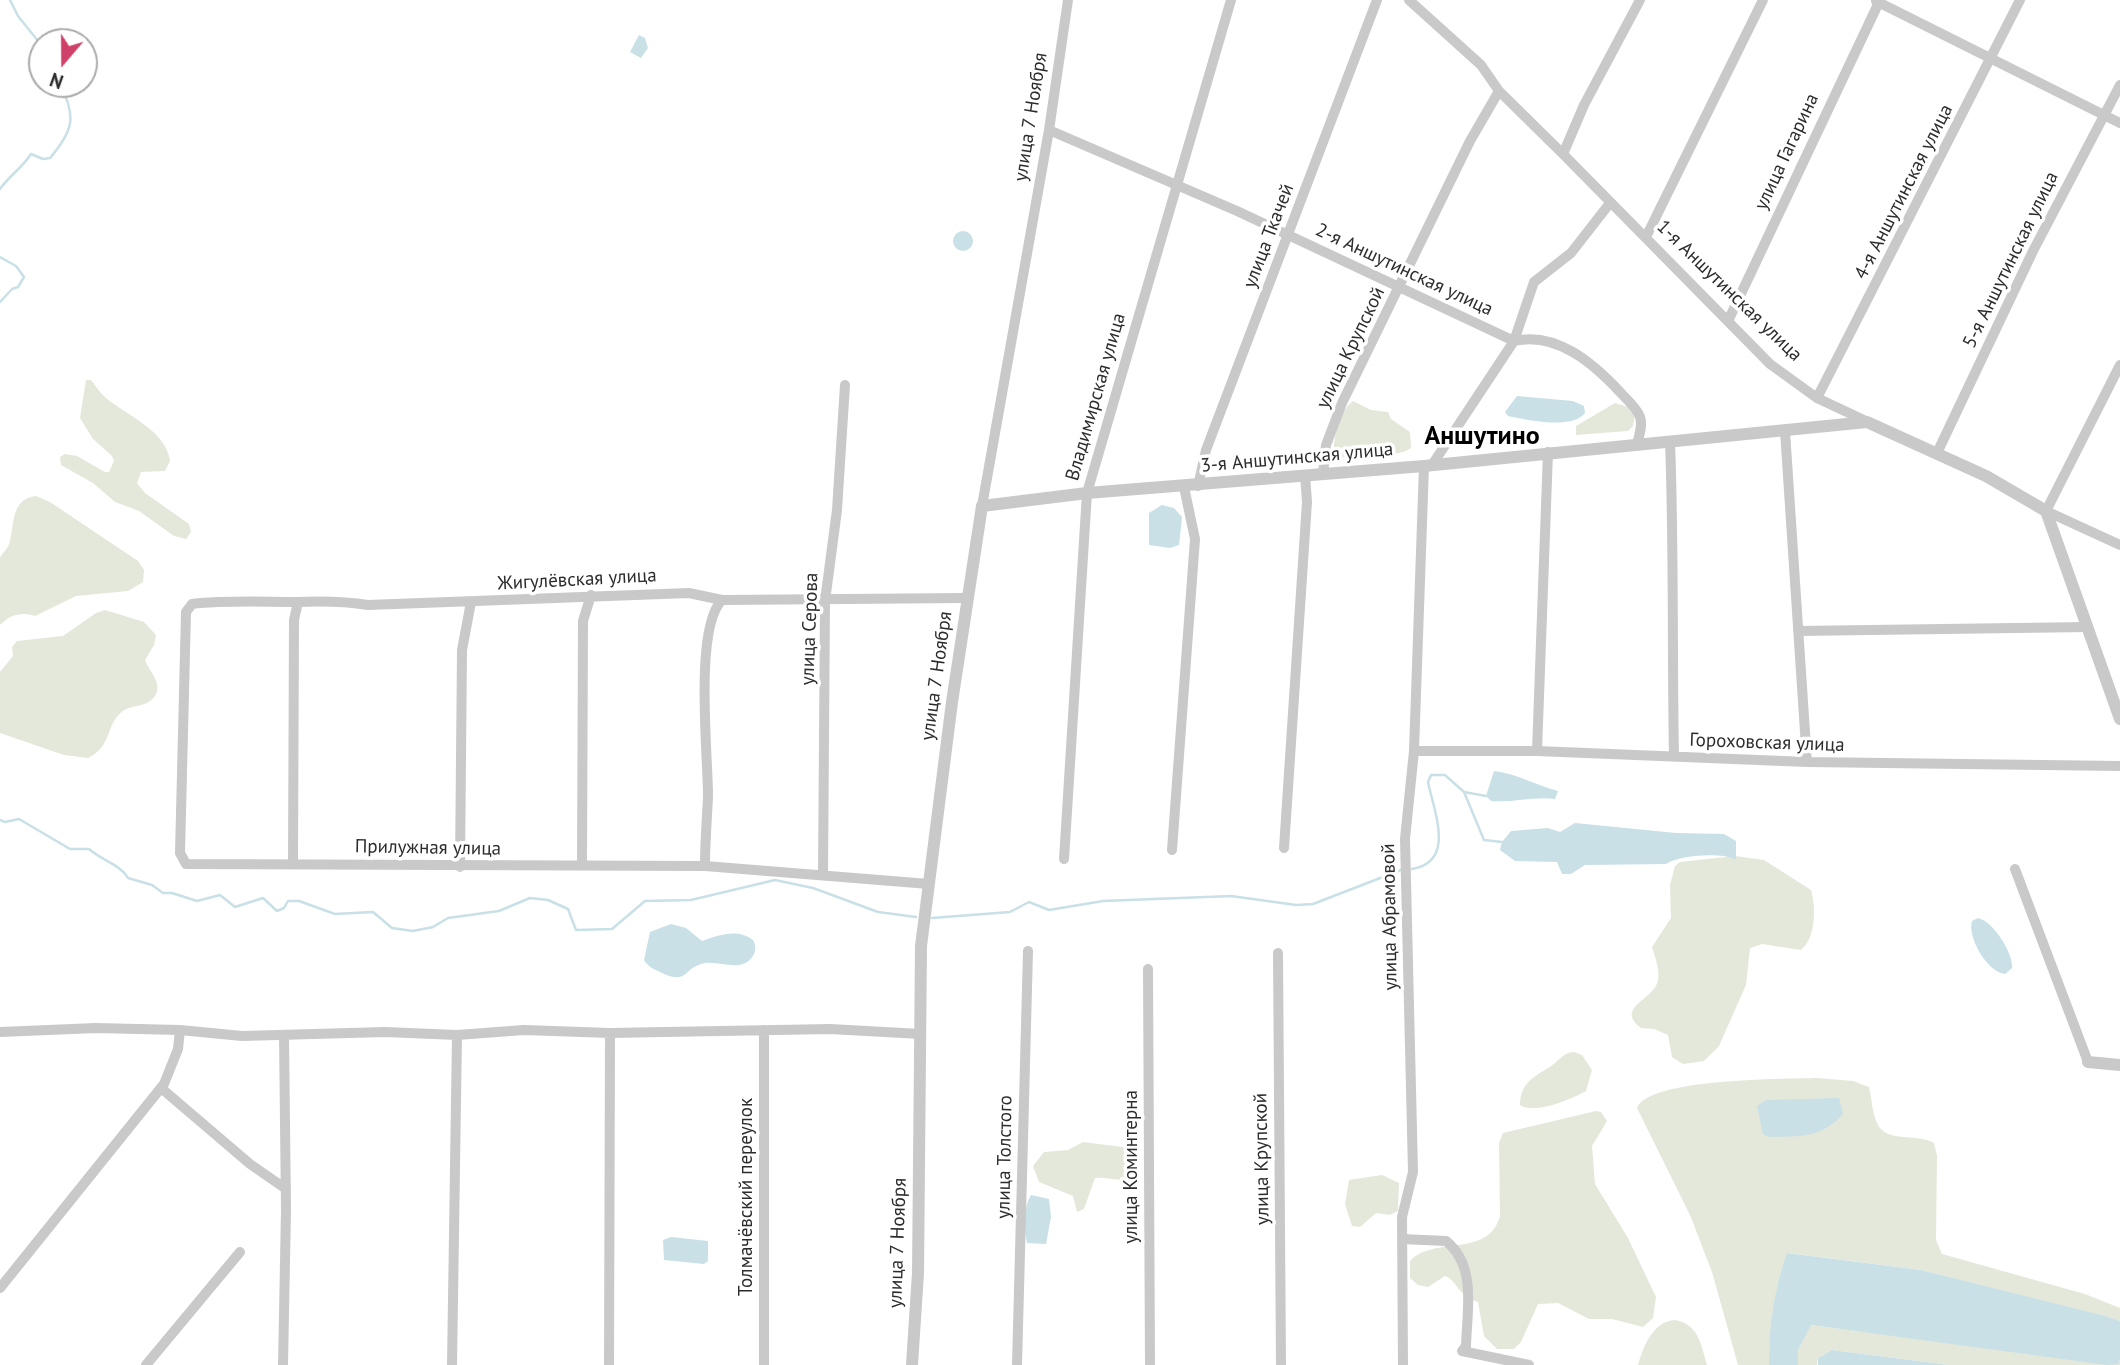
<!DOCTYPE html>
<meta charset="utf-8">
<style>
body{margin:0}
#map{position:relative;width:2120px;height:1365px;overflow:hidden;background:#fff;font-family:"PT Sans",sans-serif}
canvas{display:block}
.north{position:absolute;left:28px;top:28px;width:70px;height:70px;box-sizing:border-box;background:#fff;border:2px solid #ababab;border-radius:50%;rotate:200deg;font-size:19px;font-weight:700;line-height:28px;text-align:center;color:#2c2c2c}
.north::after{content:'';display:block;margin:auto;width:24px;height:32px;background:#cf4168;clip-path:polygon(50% 0,100% 100%,50% 72%,0 100%)}
</style>
<div id="map">
<canvas width="2120" height="1365"></canvas>
<div class="north">N</div>
</div>
<script>
const context = document.querySelector('canvas').getContext('2d');
context.lineJoin = 'round';
function paint(path, color) { context.fillStyle = color; context.fill(path, 'evenodd'); }
function stroke(path, color, width, dash) { context.strokeStyle = color; context.lineWidth = width; context.lineCap = dash ? 'butt' : 'round'; context.setLineDash(dash || []); context.stroke(path); }
function write(font, color, halo, rows, align = 'center') {
  context.font = font + ' "PT Sans",sans-serif'; context.lineWidth = 7; context.setLineDash([]); context.textBaseline = 'middle'; context.strokeStyle = halo; context.fillStyle = color; for (const [text, x, y, turn = 0] of rows) {
    context.save(); context.translate(x, y); context.rotate((+turn || 0) * Math.PI / 180); context.textAlign = isNaN(turn) ? turn : align; if (halo) context.strokeText(text, 0, 0); context.fillText(text, 0, 0); context.restore();
  }
}
paint(new Path2D(`
 M86,380H91C96,386 100,393 106,398C126,415 167,431 170,461L165,471L141,472L137,483L145,493L189,524L191,532L186,539L174,536L139,511L115,502L93,483L61,465L60,457L65,454L77,456L105,472H109L114,461L112,456L93,439L80,418Z
 M1353,401L1371,410L1388,412L1391,419L1410,432L1411,448C1399,457 1348,461 1334,455C1333,438 1339,411 1353,401Z
 M1615,403L1628,407L1635,415L1633,426L1628,431L1576,435V426Z
 M36,496L50,502L138,561L144,570L143,582L128,591L76,596L35,616C20,612 12,614 0,625C0,611 0,569 0,558C2,553 7,550 9,544C15,528 9,499 36,496Z
 M105,610L144,622L156,635L154,645L145,660C149,671 162,683 156,694C149,708 133,704 123,711C105,724 113,746 88,758L64,755L0,733V672L13,656L12,647L17,641L63,636L96,613Z
 M1735,856L1764,860L1811,890C1816,907 1816,938 1801,950L1762,944L1750,948L1746,985L1719,1046L1704,1061L1683,1064L1672,1057L1668,1035L1654,1029L1641,1028C1614,1007 1655,1000 1658,980C1660,970 1655,957 1652,947L1671,918L1670,885L1675,866L1680,862Z
 M1574,1052L1582,1055L1592,1070L1586,1091C1572,1099 1534,1115 1520,1105C1520,1079 1540,1075 1555,1063C1562,1057 1564,1053 1574,1052Z
 M1817,1078L1853,1081L1869,1087C1872,1099 1872,1114 1878,1125C1888,1143 1917,1133 1934,1143L1937,1156L1936,1240L1942,1254L2085,1294L2120,1308V1321L1921,1270L1788,1253C1774,1291 1770,1325 1769,1365H1738L1712,1272L1690,1215L1637,1108C1648,1078 1786,1079 1817,1078Z
 M1596,1111L1601,1112L1607,1121L1592,1146L1595,1184L1628,1238L1656,1297L1653,1318L1643,1327L1612,1319H1589L1558,1303L1538,1304L1521,1342L1514,1349H1497L1484,1336L1478,1302C1455,1294 1460,1283 1445,1276L1428,1287L1418,1285L1410,1278V1261C1434,1235 1488,1259 1500,1216L1499,1143L1503,1133Z
 M1083,1142L1131,1148C1135,1153 1135,1157 1135,1164C1134,1189 1111,1176 1095,1178L1084,1209L1077,1212L1073,1196L1039,1182L1033,1166L1044,1152L1068,1150Z
 M1382,1175L1399,1183L1398,1211L1390,1215L1376,1213L1360,1227L1352,1226L1345,1204L1349,1180Z
 M1675,1320C1699,1324 1701,1345 1707,1365H1638C1643,1347 1653,1321 1675,1320Z
 M1810,1325L2118,1364L2120,1359V1365H1949L1832,1350L1818,1358L1817,1365H1798V1350Z`), '#e4e8da');
paint(new Path2D(`
 M639,35L645,38L648,48L641,58L630,52Z
 M953 241a10 10 0 1 1 20 0a10 10 0 1 1-20 0Z
 M1517,396L1573,401L1584,406L1585,413C1572,430 1527,420 1508,416L1505,412Z
 M1162,505L1174,508L1182,517L1179,545L1170,548L1149,545V513Z
 M1494,771C1518,774 1535,785 1558,791L1555,799C1534,796 1513,803 1491,801L1486,796Z
 M1575,823L1676,833L1724,834L1736,841V860C1723,852 1680,855 1666,864L1585,865L1571,874H1562L1557,862L1515,861L1500,850L1502,842L1511,831L1548,828L1560,832Z
 M1978,918C1993,921 2014,954 2012,968L2005,974C1987,972 1967,937 1972,921Z
 M671,924L686,928L702,941C718,935 738,928 753,940C756,946 756,950 753,956C742,973 721,961 706,963C683,966 689,986 662,973C654,969 649,968 644,960L650,932Z
 M1839,1098L1843,1114C1820,1139 1800,1136 1768,1137L1763,1134L1757,1106L1766,1100Z
 M1031,1195L1049,1199L1051,1217L1046,1244L1027,1243C1024,1229 1023,1208 1031,1195Z
 M671,1237L708,1241V1261L704,1264L664,1260L663,1240Z
 M1787,1253L1921,1270L2105,1316L2120,1321V1359L2118,1364L2107,1365L1811,1325L1798,1350V1365H1769C1769,1325 1774,1291 1787,1253Z
 M1832,1350L1949,1365H1818V1358Z`), '#c8e0e6');
stroke(new Path2D(`
 M10,0L18,16L42,46
 M0,189C9,176 22,168 31,154L43,159L50,158C73,131 77,117 60,84
 M0,257L16,266L24,277L18,287L12,289L0,302
 M1464,792L1484,840L1502,842
 M0,820L5,822L19,819L70,849H89C101,860 121,865 128,878L152,885L163,893H172L197,901L220,895L235,907L263,898L277,911L284,908L288,901H299L335,914L373,912L392,928L413,931L433,927L448,918L499,911L530,898L548,900L568,909L576,930L612,929L645,901L691,900L775,880L813,888L878,912L916,917
 M1412,869C1457,862 1433,809 1428,782L1431,775H1445L1464,792L1486,796
 M932,918L1010,912L1029,902L1049,910L1103,901L1231,896L1296,905L1313,904L1401,870`), '#c8e0e6', 2.5);
stroke(new Path2D(`
 M1409,0L1481,65L1499,91L1563,154L1770,364L1817,398L1866,421
 M1876,1L2120,123
 M1049,130L1237,211L1514,341C1556,331 1593,363 1620,392C1627,400 1637,408 1640,417C1643,425 1639,436 1637,444
 M1563,154L1584,105L1640,0
 M1646,237L1763,0
 M1729,319L1880,0
 M2120,365L2046,511L2120,545
 M1817,398L2020,0
 M1785,431L1807,762
 M1670,441C1674,546 1672,652 1674,757
 M1937,453L2033,251L2120,85
 M1432,465L1514,341L1534,282L1571,253L1610,203
 M1323,474L1326,445L1342,403L1470,141L1499,91
 M1198,486L1206,450L1377,0
 M982,506L1049,130L1068,0
 M1798,631L2088,627
 M1414,751H1537L1807,762L2120,766
 M1537,751L1548,452
 M1284,848L1307,502L1305,475
 M1172,850L1195,539L1184,487
 M1064,859L1087,493L1231,0
 M293,863L294,620L298,602
 M582,866L583,621L591,595
 M705,866C705,842 707,819 708,796C708,754 694,628 722,600
 M460,867L462,650L471,602
 M2015,869L2088,1062
 M823,875L825,601L837,510L845,385
 M929,884L705,866L186,864L180,853L186,612L192,604C228,600 262,602 297,602C322,601 343,601 368,605L689,593L722,600L966,598
 M1278,953L1281,1365
 M1148,969L1150,1365
 M0,1032L96,1028L180,1030L242,1036L385,1032L457,1035L524,1030L610,1033L830,1029L921,1034
 M161,1088L250,1164L286,1189
 M1402,1239L1446,1241C1477,1266 1467,1310 1466,1346L1462,1351L1529,1365
 M0,1288L164,1084L178,1049L180,1030
 M146,1365L240,1252
 M283,1365L286,1210L284,1035
 M452,1365L457,1035
 M609,1365L610,1033
 M764,1365V1030
 M1017,1365L1028,951
 M1403,1365L1402,1217L1413,1172L1405,839L1414,751L1424,466`), '#c9c9c9', 10);
stroke(new Path2D(`
 M2088,1062L2120,1065
 M912,1365L918,1273L921,946L952,702L982,506L1087,493L1424,466L1867,422L1986,476L2046,511L2120,719`), '#c9c9c9', 12);
write('19px', '#2c2c2c', '#fff', [
 ["улица 7 Ноября",1031,117,-81],
 ["улица Гагарина",1787,152,-65],
 ["4-я Аншутинская улица",1904,192,-63],
 ["улица Ткачей",1269,236,-69],
 ["5-я Аншутинская улица",2011,260,-64],
 ["2-я Аншутинская улица",1404,270,25],
 ["1-я Аншутинская улица",1729,291,44],
 ["улица Крупской",1351,348,-64],
 ["Владимирская улица",1096,397,-74],
 ["3-я Аншутинская улица",1297,458,-5],
 ["Жигулёвская улица",577,580,-3],
 ["улица Серова",810,629,-88],
 ["улица 7 Ноября",937,676,-82],
 ["Гороховская улица",1767,743,2],
 ["Прилужная улица",428,848,1],
 ["улица Абрамовой",1390,917,-91],
 ["улица Толстого",1005,1157,-89],
 ["улица Крупской",1262,1159,-91],
 ["улица Коминтерна",1132,1167,-90],
 ["Толмачёвский переулок",747,1197,-90],
 ["улица 7 Ноября",898,1243,-88]
]);
write('bold 26px', '#000', '#fff', [
 ["Аншутино",1482,437]
]);
</script>
